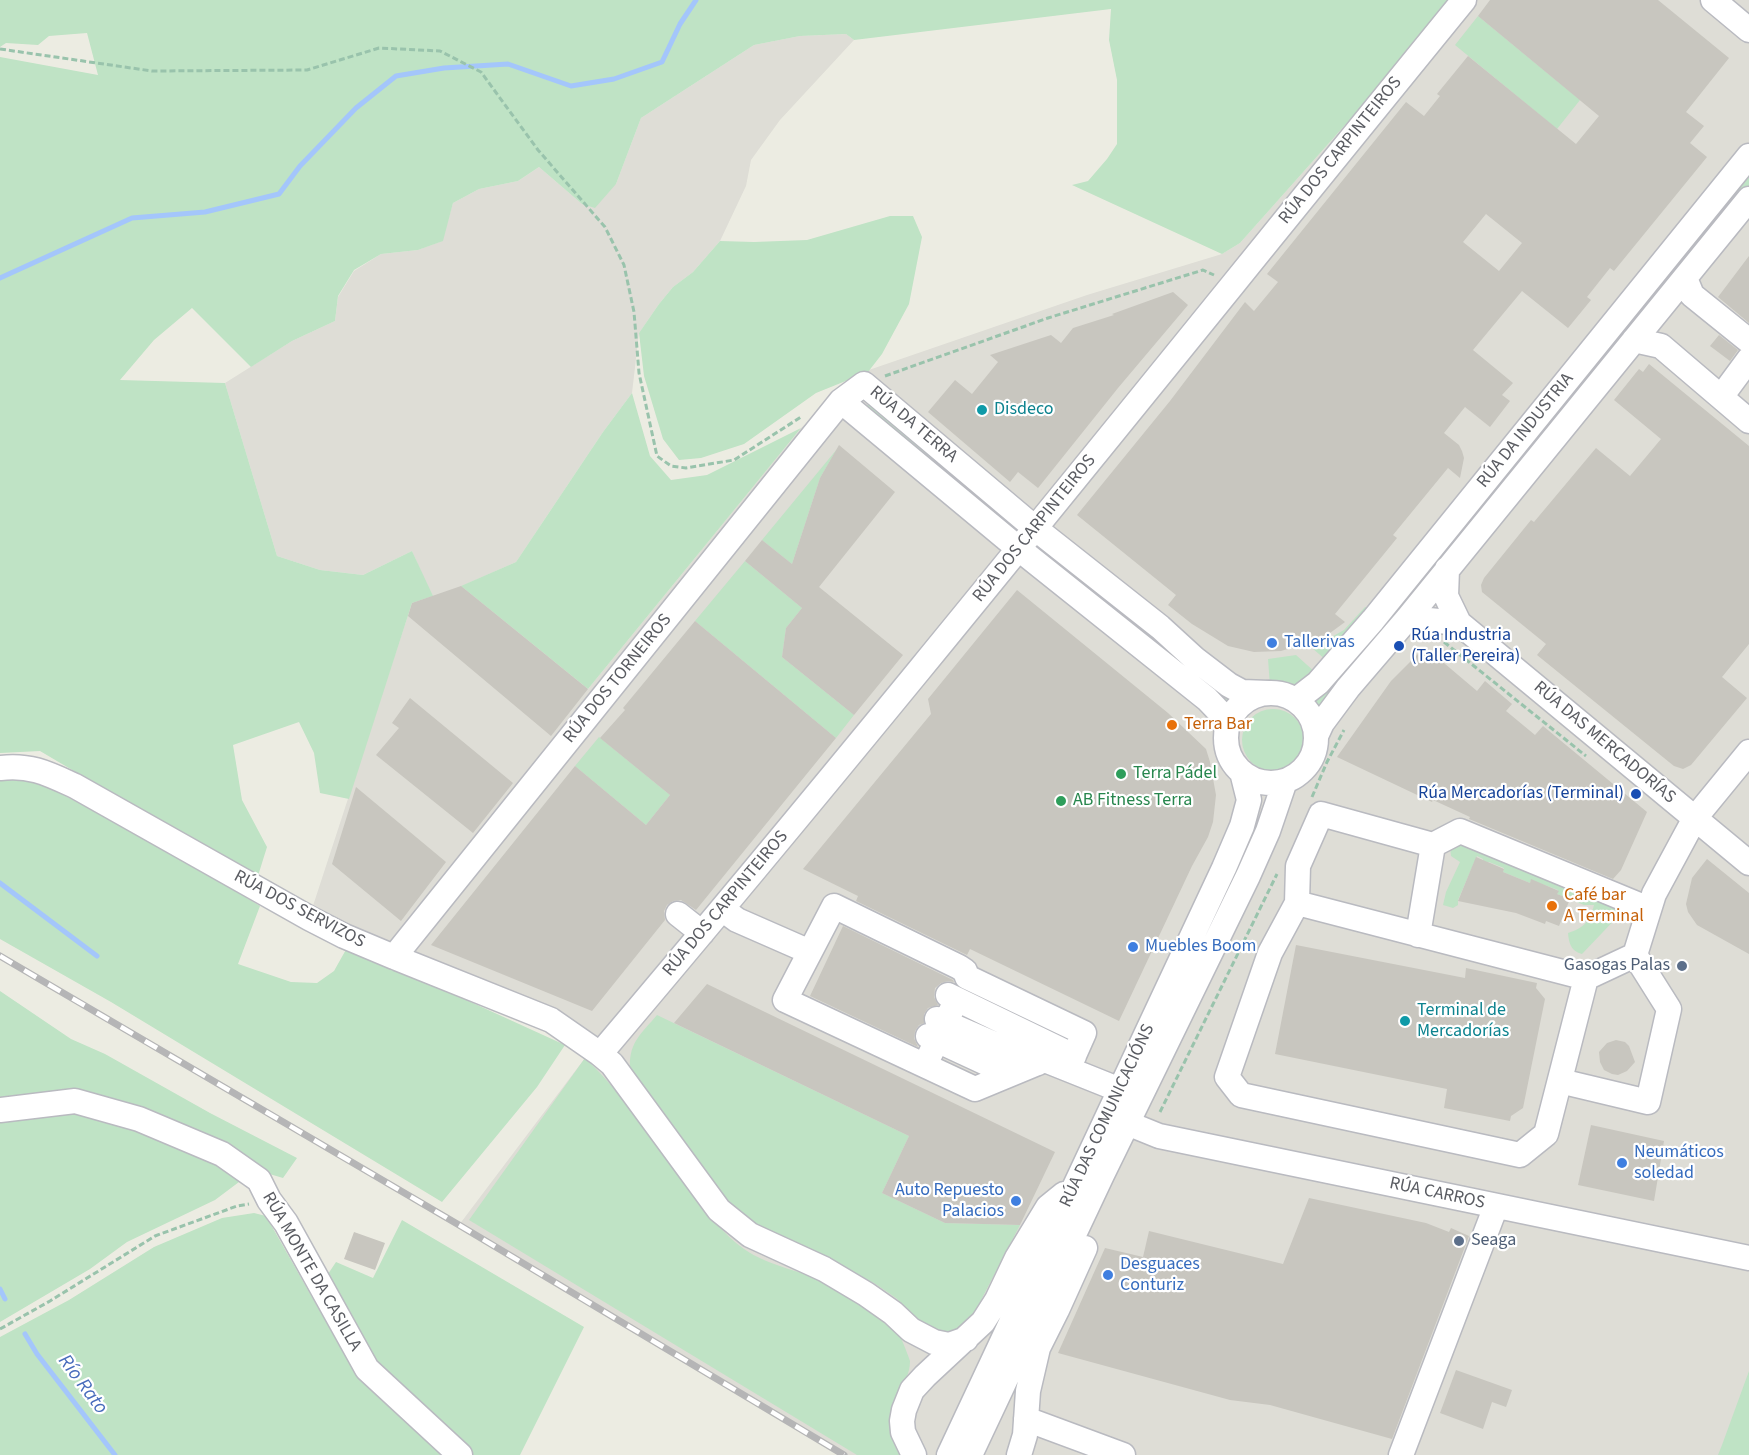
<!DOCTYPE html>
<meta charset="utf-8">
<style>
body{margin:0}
canvas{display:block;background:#ecece2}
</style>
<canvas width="1749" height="1455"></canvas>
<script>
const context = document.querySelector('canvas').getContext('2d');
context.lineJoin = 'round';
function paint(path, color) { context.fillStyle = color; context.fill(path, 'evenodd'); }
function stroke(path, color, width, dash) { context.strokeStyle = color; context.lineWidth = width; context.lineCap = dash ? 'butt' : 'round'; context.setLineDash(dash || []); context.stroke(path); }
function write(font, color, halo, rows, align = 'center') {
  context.font = font + ' "Source Sans 3",sans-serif'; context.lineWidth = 4.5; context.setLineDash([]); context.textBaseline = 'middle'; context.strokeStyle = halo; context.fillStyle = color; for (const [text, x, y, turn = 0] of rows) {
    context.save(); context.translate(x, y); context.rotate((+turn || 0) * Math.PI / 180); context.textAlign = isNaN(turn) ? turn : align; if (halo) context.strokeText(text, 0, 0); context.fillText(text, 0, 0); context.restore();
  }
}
paint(new Path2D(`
 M1452,0H1749V1455H844L459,1225L585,1058L599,1054L309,918L412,603L432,596L412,551L363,575L320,570L277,556L225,383L292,341L335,321L338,297L354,271L381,254L418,250L442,241L453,203L479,189L518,181L539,167L582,204L616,184L641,118L754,45L800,36L846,34L854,40L780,120L751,160L746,186L720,241L693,272L673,287L659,304L639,333L632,393L603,432L516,562L462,586L588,689L801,428L863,372L1087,295L1222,254L1240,243L1402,61Z`), '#deddd6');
paint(new Path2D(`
 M0,0H1452L1402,61L1240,243L1222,254L1072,185L1088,181L1107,159L1117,144V80L1109,40L1111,9L854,40L846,34L800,36L754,45L641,118L616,184L595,208L582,204L539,167L518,181L479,189L453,203L443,241L418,250L381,254L354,270L338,296L335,321L292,341L251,367L192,308L154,340L120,380L225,383L277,556L320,570L363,575L412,551L433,596L412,603L349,799L320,793L314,753L299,722L233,745L242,800L267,847L257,879L40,751L0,753V57L98,75L87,33L49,36L38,45L6,43L0,47Z
 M1478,16L1580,100L1557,129L1455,45Z
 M1749,174V186L1588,383L1583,387L1579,385L1580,380Z
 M890,216H913L922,237L909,304L882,354L868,372L816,393L744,444L701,458L679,460L663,439L644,376L639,333L659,304L673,287L693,272L720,241L754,242L807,240Z
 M632,393L650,456L671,480L707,475L801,428L588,689L461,586L516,562L603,432Z
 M869,404L1011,519L1012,522L1010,525L864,408Z
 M837,449L820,478L792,564L762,540Z
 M1511,466L1516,471L1317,714L1310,703L1321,697Z
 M1048,548L1238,700L1231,707L1042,554Z
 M745,561L802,608L786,628L782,657L854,715L836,738L695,621Z
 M1365,607L1369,608L1326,660L1312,648L1344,630Z
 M1296,655L1316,673C1298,688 1294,691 1270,686L1268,659Z
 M1242 740a31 31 0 1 1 62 0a31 31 0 1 1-62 0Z
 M599,737L670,795L646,825L575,766Z
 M0,778L36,780L193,865L260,906L238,964L291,982L317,983L334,971L348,946L565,1045L537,1087L442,1202L111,1002L0,939Z
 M1455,838L1615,901L1622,912L1582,954C1571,951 1569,944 1568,933C1584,928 1590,921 1594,905H1584L1557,894L1558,890L1531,880L1530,883L1503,872L1504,868L1489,862L1483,863V859L1477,856L1458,900V905L1453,908L1443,905L1446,892L1460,862L1451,856L1450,847Z
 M0,991L71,1039L105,1054L210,1113L297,1158L283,1178L256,1170L135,1109L0,1101Z
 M657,1015L909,1136L882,1193L945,1223L1020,1225L964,1333L945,1336L927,1329L896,1298L874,1283L842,1268L787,1247L727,1204L630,1067C629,1042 642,1033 657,1015Z
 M585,1058C628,1098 658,1150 694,1196C709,1215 724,1235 744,1249C770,1267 803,1271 832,1284C851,1292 865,1304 880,1317C886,1323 896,1329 900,1336C902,1340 909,1357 910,1361C910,1374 904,1383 899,1395C891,1416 887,1436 900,1455H857L469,1220Z
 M77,1106L136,1121L243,1179L215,1200L127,1242L90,1269L0,1322V1120Z
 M254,1213L266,1216L321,1313L367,1376L448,1455H0V1337L69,1300L154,1247L222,1218Z
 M402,1220L584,1327L520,1455H468L377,1370L324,1280L336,1262L373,1278Z
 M1749,1371V1455H1718L1722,1445Z`), '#bfe3c5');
stroke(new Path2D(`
 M0,278L132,218L205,212L279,194L300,166L356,108L396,76L444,68L508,64L571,86L614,79L662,62L680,24L696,0
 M0,883L97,956
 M0,1289L5,1299
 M25,1334L37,1354L115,1455`), '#a4c6fb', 5);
paint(new Path2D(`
 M1490,0H1658L1729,58L1686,112L1704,126L1690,143L1707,157L1614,271L1610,268L1587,297L1591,300L1568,328L1522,291L1473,350L1513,383L1502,395L1510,401L1490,427L1465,407L1444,433L1459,445L1462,451L1464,458L1460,478L1448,468L1393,535L1397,538L1335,614L1345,622L1330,633L1314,641L1281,651L1254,652L1228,646L1192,624L1168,605L1176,595L1077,515L1170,401L1245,302L1254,311L1278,282L1267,274L1406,102L1424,116L1440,96L1437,94L1468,56L1576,144L1599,116L1478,16ZM1486,214L1522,243L1499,271L1463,242Z
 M1749,256V323L1718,297Z
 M1173,292L1188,305L1118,388L1038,488L1018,472L1010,482L928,412L955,380L972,394L998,362L990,355L1051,335L1061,343L1073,328L1114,315L1112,314Z
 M1719,335L1738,350L1730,361L1710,346Z
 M1649,364L1749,446V644L1722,677L1747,698L1691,765L1683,769L1674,766L1669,762L1537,655L1546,644L1482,592L1481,585L1484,578L1531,520L1534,522L1596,448L1630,476L1661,439L1614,400L1639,369L1643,372Z
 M839,445L895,492L819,587L903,655L854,715L782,657L786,628L802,608L745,561L762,540L792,564L820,478Z
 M461,586L588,689L551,736L408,616L412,603Z
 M1017,590L1168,713L1206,749L1210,762L1216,795L1213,822L1208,837L1192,866L1119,1021L970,949L967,955L856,901L858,896L803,869L931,714L928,699Z
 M695,621L836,738L696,910L681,900L673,901L667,905L664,911L665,920L592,1011L431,945L575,766L646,825L670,795L600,738L625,710L623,708Z
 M1425,647L1477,691L1485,681L1512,704L1506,711L1535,735L1543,726L1647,812L1621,870L1613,879L1469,819L1470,817L1433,800L1432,802L1337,757L1391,681Z
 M410,698L513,783L473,833L376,755L399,728L392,723Z
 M356,787L446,862L401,921L332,864Z
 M1476,857L1504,869L1503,872L1530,883L1531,879L1559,891L1557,894L1570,899L1559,926L1546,921L1545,924L1516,913L1458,901Z
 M1707,859L1749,893V954L1697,925L1688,912L1686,904L1692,878Z
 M843,926L953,980L954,982L948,981L941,983L935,988L934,997L938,1005L928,1008L924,1014V1023L919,1025L915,1031L914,1038L918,1047L810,996Z
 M1296,945L1465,978L1466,968L1537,983L1536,988L1545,999L1523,1108L1511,1116L1510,1121L1444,1108L1447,1089L1275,1054Z
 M707,984L1055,1152L1020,1225L945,1223L882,1193L909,1136L674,1023Z
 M1616,1040L1625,1042L1629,1046L1635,1062L1627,1071L1618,1075L1612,1074L1604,1070L1600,1062L1599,1052L1607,1043Z
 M1591,1125L1664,1141L1654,1201L1578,1185Z
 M1309,1198L1426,1223L1449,1232L1451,1228L1469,1236L1392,1439L1270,1405L1230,1400L1058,1353L1105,1248L1143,1257L1149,1231L1283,1264Z
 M354,1232L385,1243L375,1270L344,1259Z
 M1456,1370L1512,1390L1506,1407L1492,1402L1483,1429L1440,1413Z`), '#c8c6bf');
const minor = new Path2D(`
 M1713,0L1749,30
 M1685,278L1692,295L1749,341
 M1634,340L1661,346L1749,421
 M1721,397L1749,359
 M841,401L1019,549L1207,699L1229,722
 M1447,569L1446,596L1459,623L1749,863
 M1408,618L1459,623
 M1226 738a45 45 0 1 1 90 0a45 45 0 1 1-90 0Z
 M1296,700L1318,683L1373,620L1749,156
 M1316,736L1322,723L1348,688L1408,618L1749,199
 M0,768C30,764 49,774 75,786L309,918L344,936L394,957L551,1020L600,1054L612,1064L719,1210L750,1235L824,1269L866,1294L893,1313L911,1330L934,1342L949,1345L966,1339
 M1297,903L1298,866L1321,814L1433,845L1460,831L1649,909
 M722,909L737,920L810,952
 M678,914L702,933
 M1418,935L1433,845
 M394,957L841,401L864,384L1036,529L1160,627L1195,659L1229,685L1242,692L1269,693
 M1586,978L1546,1134L1520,1155L1241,1095L1227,1077L1270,953L1297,903L1586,978L1635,955L1654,894L1695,818L1749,752
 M948,995L1074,1056
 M937,1019L1038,1063
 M928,1036L1010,1074
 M600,1054C894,707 1177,352 1464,0
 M925,1065L952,1009
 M1068,1069L1084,1033L967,977L965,971L959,967L834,906L785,1000L975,1089L1045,1060L1120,1090
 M1560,1081L1648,1102L1669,1009L1635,955
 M0,1110L75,1101L139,1119L222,1154L259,1180L269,1200L286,1223L367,1369L460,1455
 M1127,1123L1159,1136L1749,1258
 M1026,1419L1123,1455
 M914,1455L903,1432L902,1421L904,1410L912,1390L925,1376L983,1322L997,1300L1017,1258L1048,1207L1064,1194
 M949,1455L1224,868L1242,826L1249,800L1242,772
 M970,1455L1102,1175L1248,876L1268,831L1285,781
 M1019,1455L1025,1435L1028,1391L1038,1348L1057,1310L1085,1248
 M1401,1455L1496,1206`);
stroke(minor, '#b9bac0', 27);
stroke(new Path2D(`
 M0,49L152,71L307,70L379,48L440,51L481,72L538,150L605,227L624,265L634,312L639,373L657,456L671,466L686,468L734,460L801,417
 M885,376L1048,318L1203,270L1214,275
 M1444,642L1586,756
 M1312,797L1327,762L1344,730
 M1160,1112L1277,874
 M0,1329L50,1301L155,1236L237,1206L249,1204`), '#99c3ac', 3, [6, 3]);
stroke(minor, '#fff', 24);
const rail = new Path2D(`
 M0,956L459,1225L844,1455`);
stroke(rail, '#b5b5b6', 7);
stroke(rail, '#fff', 4.5, [14]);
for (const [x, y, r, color] of [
 [982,410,6,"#0f9aa8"],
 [1272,643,6,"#3f7fe0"],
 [1399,646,6,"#1a4fb4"],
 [1172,725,6,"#e8710a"],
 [1121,774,6,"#2e9e5b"],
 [1636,794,6,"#1a4fb4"],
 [1061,801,6,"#2e9e5b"],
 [1552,906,6,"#e8710a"],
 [1133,947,6,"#3f7fe0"],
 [1682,966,6,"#5c6f8a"],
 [1405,1021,6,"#0f9aa8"],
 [1622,1163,6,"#3f7fe0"],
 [1016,1201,6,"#3f7fe0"],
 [1459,1241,6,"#5c6f8a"],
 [1108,1275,6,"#3f7fe0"]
]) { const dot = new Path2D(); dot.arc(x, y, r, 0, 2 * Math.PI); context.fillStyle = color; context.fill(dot); stroke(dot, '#fff', 2); }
write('18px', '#5a5c62', '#fff', [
 ["RÚA DOS CARPINTEIROS",1341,151,-51],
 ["RÚA DA TERRA",913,425,40],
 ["RÚA DA INDUSTRIA",1526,431,-51],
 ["RÚA DOS CARPINTEIROS",1035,529,-51],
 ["RÚA DOS TORNEIROS",618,679,-51],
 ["RÚA DAS MERCADORÍAS",1604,743,40],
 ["RÚA DOS CARPINTEIROS",726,904,-50],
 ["RÚA DOS SERVIZOS",299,910,28],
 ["RÚA DAS COMUNICACIÓNS",1108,1116,-65],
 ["RÚA CARROS",1437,1194,12],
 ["RÚA MONTE DA CASILLA",311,1272,60]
]);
write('18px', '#0d838f', '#fff', [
 ["Disdeco",994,410],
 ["Terminal de",1417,1011],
 ["Mercadorías",1417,1032]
], 'left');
write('18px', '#164399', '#fff', [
 ["Rúa Industria",1411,636],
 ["(Taller Pereira)",1411,657],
 ["Rúa Mercadorías (Terminal)",1624,794,"right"]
], 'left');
write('18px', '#366cbe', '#fff', [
 ["Tallerivas",1284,643],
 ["Muebles Boom",1145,947],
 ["Neumáticos",1634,1153],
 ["soledad",1634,1174],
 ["Auto Repuesto",1004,1191,"right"],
 ["Palacios",1004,1212,"right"],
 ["Desguaces",1120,1265],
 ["Conturiz",1120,1286]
], 'left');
write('18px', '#c56008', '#fff', [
 ["Terra Bar",1184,725],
 ["Café bar",1564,896],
 ["A Terminal",1564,917]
], 'left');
write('18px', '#27864d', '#fff', [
 ["Terra Pádel",1133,774],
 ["AB Fitness Terra",1073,801]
], 'left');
write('18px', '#4e5e75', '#fff', [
 ["Gasogas Palas",1670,966],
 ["Seaga",1471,1241,"left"]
], 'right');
write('italic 20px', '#486cbc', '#fff', [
 ["Río Rato",82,1385,53]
]);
</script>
